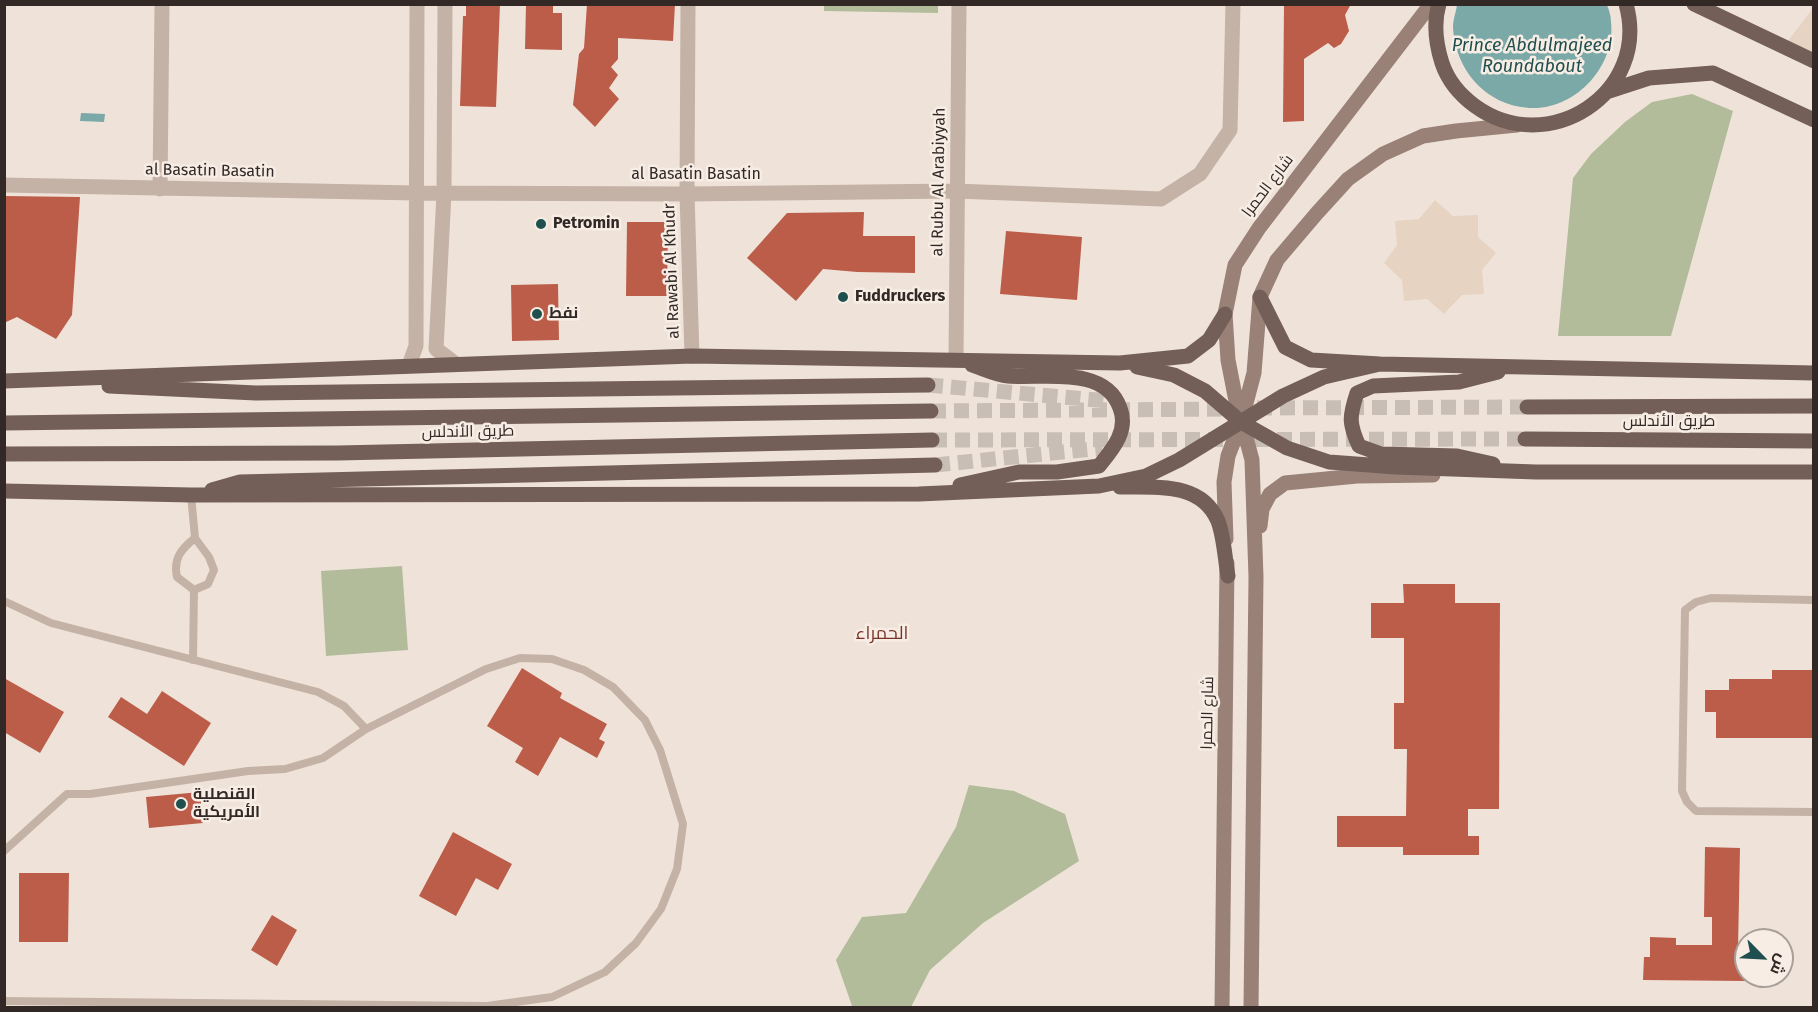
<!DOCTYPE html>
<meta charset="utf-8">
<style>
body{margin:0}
#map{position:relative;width:1818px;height:1012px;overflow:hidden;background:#efe3d9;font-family:"Fira Sans",Cairo,sans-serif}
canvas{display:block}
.frame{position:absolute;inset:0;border:6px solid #322926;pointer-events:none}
.north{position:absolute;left:1734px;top:928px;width:60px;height:60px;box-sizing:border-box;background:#f7ede4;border:2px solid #a89f98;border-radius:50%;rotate:114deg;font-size:16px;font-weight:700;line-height:24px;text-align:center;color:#322926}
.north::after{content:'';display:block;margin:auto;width:21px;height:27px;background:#1f504f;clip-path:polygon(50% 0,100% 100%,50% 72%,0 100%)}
</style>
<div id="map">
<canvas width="1818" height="1012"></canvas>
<div class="frame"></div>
<div class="north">ش</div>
</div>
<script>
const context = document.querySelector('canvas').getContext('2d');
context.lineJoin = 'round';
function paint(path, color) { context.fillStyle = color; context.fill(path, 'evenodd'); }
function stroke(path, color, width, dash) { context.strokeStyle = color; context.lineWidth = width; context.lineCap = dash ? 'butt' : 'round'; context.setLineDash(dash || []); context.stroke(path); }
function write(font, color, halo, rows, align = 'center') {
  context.font = font + ' "Fira Sans",Cairo,sans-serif'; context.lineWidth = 5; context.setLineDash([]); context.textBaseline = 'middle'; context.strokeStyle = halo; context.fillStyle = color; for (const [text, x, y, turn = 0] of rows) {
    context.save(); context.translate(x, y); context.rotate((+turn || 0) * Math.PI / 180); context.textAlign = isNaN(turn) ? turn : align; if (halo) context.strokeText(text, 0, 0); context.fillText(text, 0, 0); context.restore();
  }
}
paint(new Path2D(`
 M824,5H938V13L824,11Z
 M1692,94L1733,111L1671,336H1558L1573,178L1591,154L1625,122L1652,102Z
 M402,566L408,650L326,656L321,571Z
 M969,785L1014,791L1065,814L1079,861L983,923L930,970L911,1007L856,1008L852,1006L836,960L862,917L906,913L956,827Z`), '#b3bc9a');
paint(new Path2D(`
 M1813,8V52L1788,41Z
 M1435,200L1453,216L1478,215V237L1496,253L1482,270L1484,294L1462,295L1444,314L1427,299L1404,301L1402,280L1384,263L1397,245L1395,221L1419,219Z`), '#e6d3c1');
paint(new Path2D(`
 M1457,5H1607C1609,10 1611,16 1611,22C1616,65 1577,108 1534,108C1488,108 1455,71 1453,27C1453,20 1456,12 1457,5Z
 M81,113L105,114L104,122L80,121Z`), '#7aa9a8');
paint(new Path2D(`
 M466,4H500L496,107L460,106L463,16H466Z
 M526,4H553V13H562V50L525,49Z
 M587,4H675L673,41L618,38V59L611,67L618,75L609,88L619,99L595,127L573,105L579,54L584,48Z
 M1284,4H1351L1345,15L1349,31L1341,44L1334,48L1328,43L1304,59V121L1283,122Z
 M4,196L80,197L72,315L56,339L17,317L4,323Z
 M864,212L863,236H915V273L857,272L823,269L796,301L747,258L787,213Z
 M627,222H668L667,296H626Z
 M1006,231L1082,237L1077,300L1000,294Z
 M558,284L559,340L512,341L511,285Z
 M1403,584H1455V603H1500L1499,809H1468V836H1479V855H1403V847H1337V816H1406L1407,749H1394V703H1404V638H1371V603H1404Z
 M522,668L562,693L560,698L607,724L599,739L605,742L597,758L560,737L538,776L515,762L523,748L487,726Z
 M1772,670H1814V738H1716V712H1705V690H1729V679H1772Z
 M4,678L64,712L40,753L4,732Z
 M162,691L211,723L184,766L108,717L121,697L147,714Z
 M200,792L203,823L149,828L146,797Z
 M453,832L512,864L498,890L476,878L456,916L419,896Z
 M1705,847L1740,848L1738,949H1746V981L1643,980L1644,957H1650V937L1676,938V945H1712V917H1704Z
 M19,873H69L68,942H19Z
 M272,915L297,930L277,966L251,950Z`), '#bc5d4a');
stroke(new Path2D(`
 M928,385L1108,401
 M1257,408L1527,407
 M931,411L1233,409
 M932,440L1525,439
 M935,465L1102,448`), '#c9beb5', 15, [15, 8]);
stroke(new Path2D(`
 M191,495L195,538C181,549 173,559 177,577L194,590L208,584L214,570L209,557L195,538
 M1814,600L1711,598L1696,602L1685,610L1682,791L1687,802L1696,811L1814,812
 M4,601L51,623L318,692L344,706L366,729
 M193,660L194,590
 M4,851L67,794H90L248,771L285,769L323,758L366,729L486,669L520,658L552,659L584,670L613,687L645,720L660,750L683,824L677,869L661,909L636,943L605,972L552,997L487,1006L4,1001`), '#c5b2a6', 8);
stroke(new Path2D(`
 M445,4L444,193L436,349L456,364
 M688,4L687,194L692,356
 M4,185L416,193L687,194L956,191L1161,199L1200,174L1230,130L1233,4
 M160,189L162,4
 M956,360L959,4
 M409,365L416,346L417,4`), '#c5b2a6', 15);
stroke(new Path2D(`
 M1260,526L1262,509L1270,494L1285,483L1357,476L1433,475
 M1226,539L1224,482L1228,456L1241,422L1254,373L1260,297L1277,260L1317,213L1348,179L1383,154L1423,136L1456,131L1517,125
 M1222,1008L1227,563
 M1251,1008L1256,577L1252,460L1235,396L1228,360L1225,314L1235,265L1259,228L1431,4`), '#998178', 15);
stroke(new Path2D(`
 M1439,4C1433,24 1436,44 1442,63C1448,81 1460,95 1475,106C1548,159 1651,93 1626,4
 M1694,4L1814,61
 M1606,92L1649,78L1713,73L1814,120
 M1260,297L1285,347L1311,360L1380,364L1814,373
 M1137,367L1174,375L1205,391L1241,422L1287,448L1329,462L1396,467L1536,472H1814
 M4,381L692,356L1120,363L1188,356L1209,340L1225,314
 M109,386L256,393L928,385
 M1527,407L1814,406
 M4,423L931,411
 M1525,439L1814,441
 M4,454L338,453L932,440
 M1493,464L1457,456L1381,454L1359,446C1349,424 1349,417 1357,393L1373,386L1459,382L1498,372
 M960,485L1019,472H1057L1099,466C1112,450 1129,431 1120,408C1105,365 1044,379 1008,376C996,375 984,369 972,365
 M1120,487C1156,488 1201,481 1218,521C1224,537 1225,559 1228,576
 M212,490L240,482L935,465
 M4,491L191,495L919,494L1099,486L1146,476L1179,460L1283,396L1324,377L1380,364`), '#735f58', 15);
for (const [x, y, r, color] of [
 [541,224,6,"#1f504f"],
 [843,297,6,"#1f504f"],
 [537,314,6,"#1f504f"],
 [181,804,6,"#1f504f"]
]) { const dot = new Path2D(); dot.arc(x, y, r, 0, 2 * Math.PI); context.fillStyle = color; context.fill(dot); stroke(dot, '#f7ede4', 2); }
write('16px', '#322926', '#f7ede4', [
 ["al Basatin Basatin",210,171,1],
 ["al Basatin Basatin",696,175],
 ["al Rubu Al Arabiyyah",939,182,-89],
 ["شارع الحمرا",1268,186,-53],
 ["al Rawabi Al Khudr",672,271,-92],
 ["طريق الأندلس",1669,422],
 ["طريق الأندلس",468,432,-1],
 ["شارع الحمرا",1208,713,-89]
]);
write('bold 16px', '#322926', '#f7ede4', [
 ["Petromin",553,224],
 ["Fuddruckers",855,297],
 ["نفط",549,314],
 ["القنصلية",193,795],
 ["الأمريكية",193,813]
], 'left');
write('italic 18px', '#1f504f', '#f7ede4', [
 ["Prince Abdulmajeed",1532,46],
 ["Roundabout",1532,67]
]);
write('18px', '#7a3426', '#f7ede4', [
 ["الحمراء",882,634]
]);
</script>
